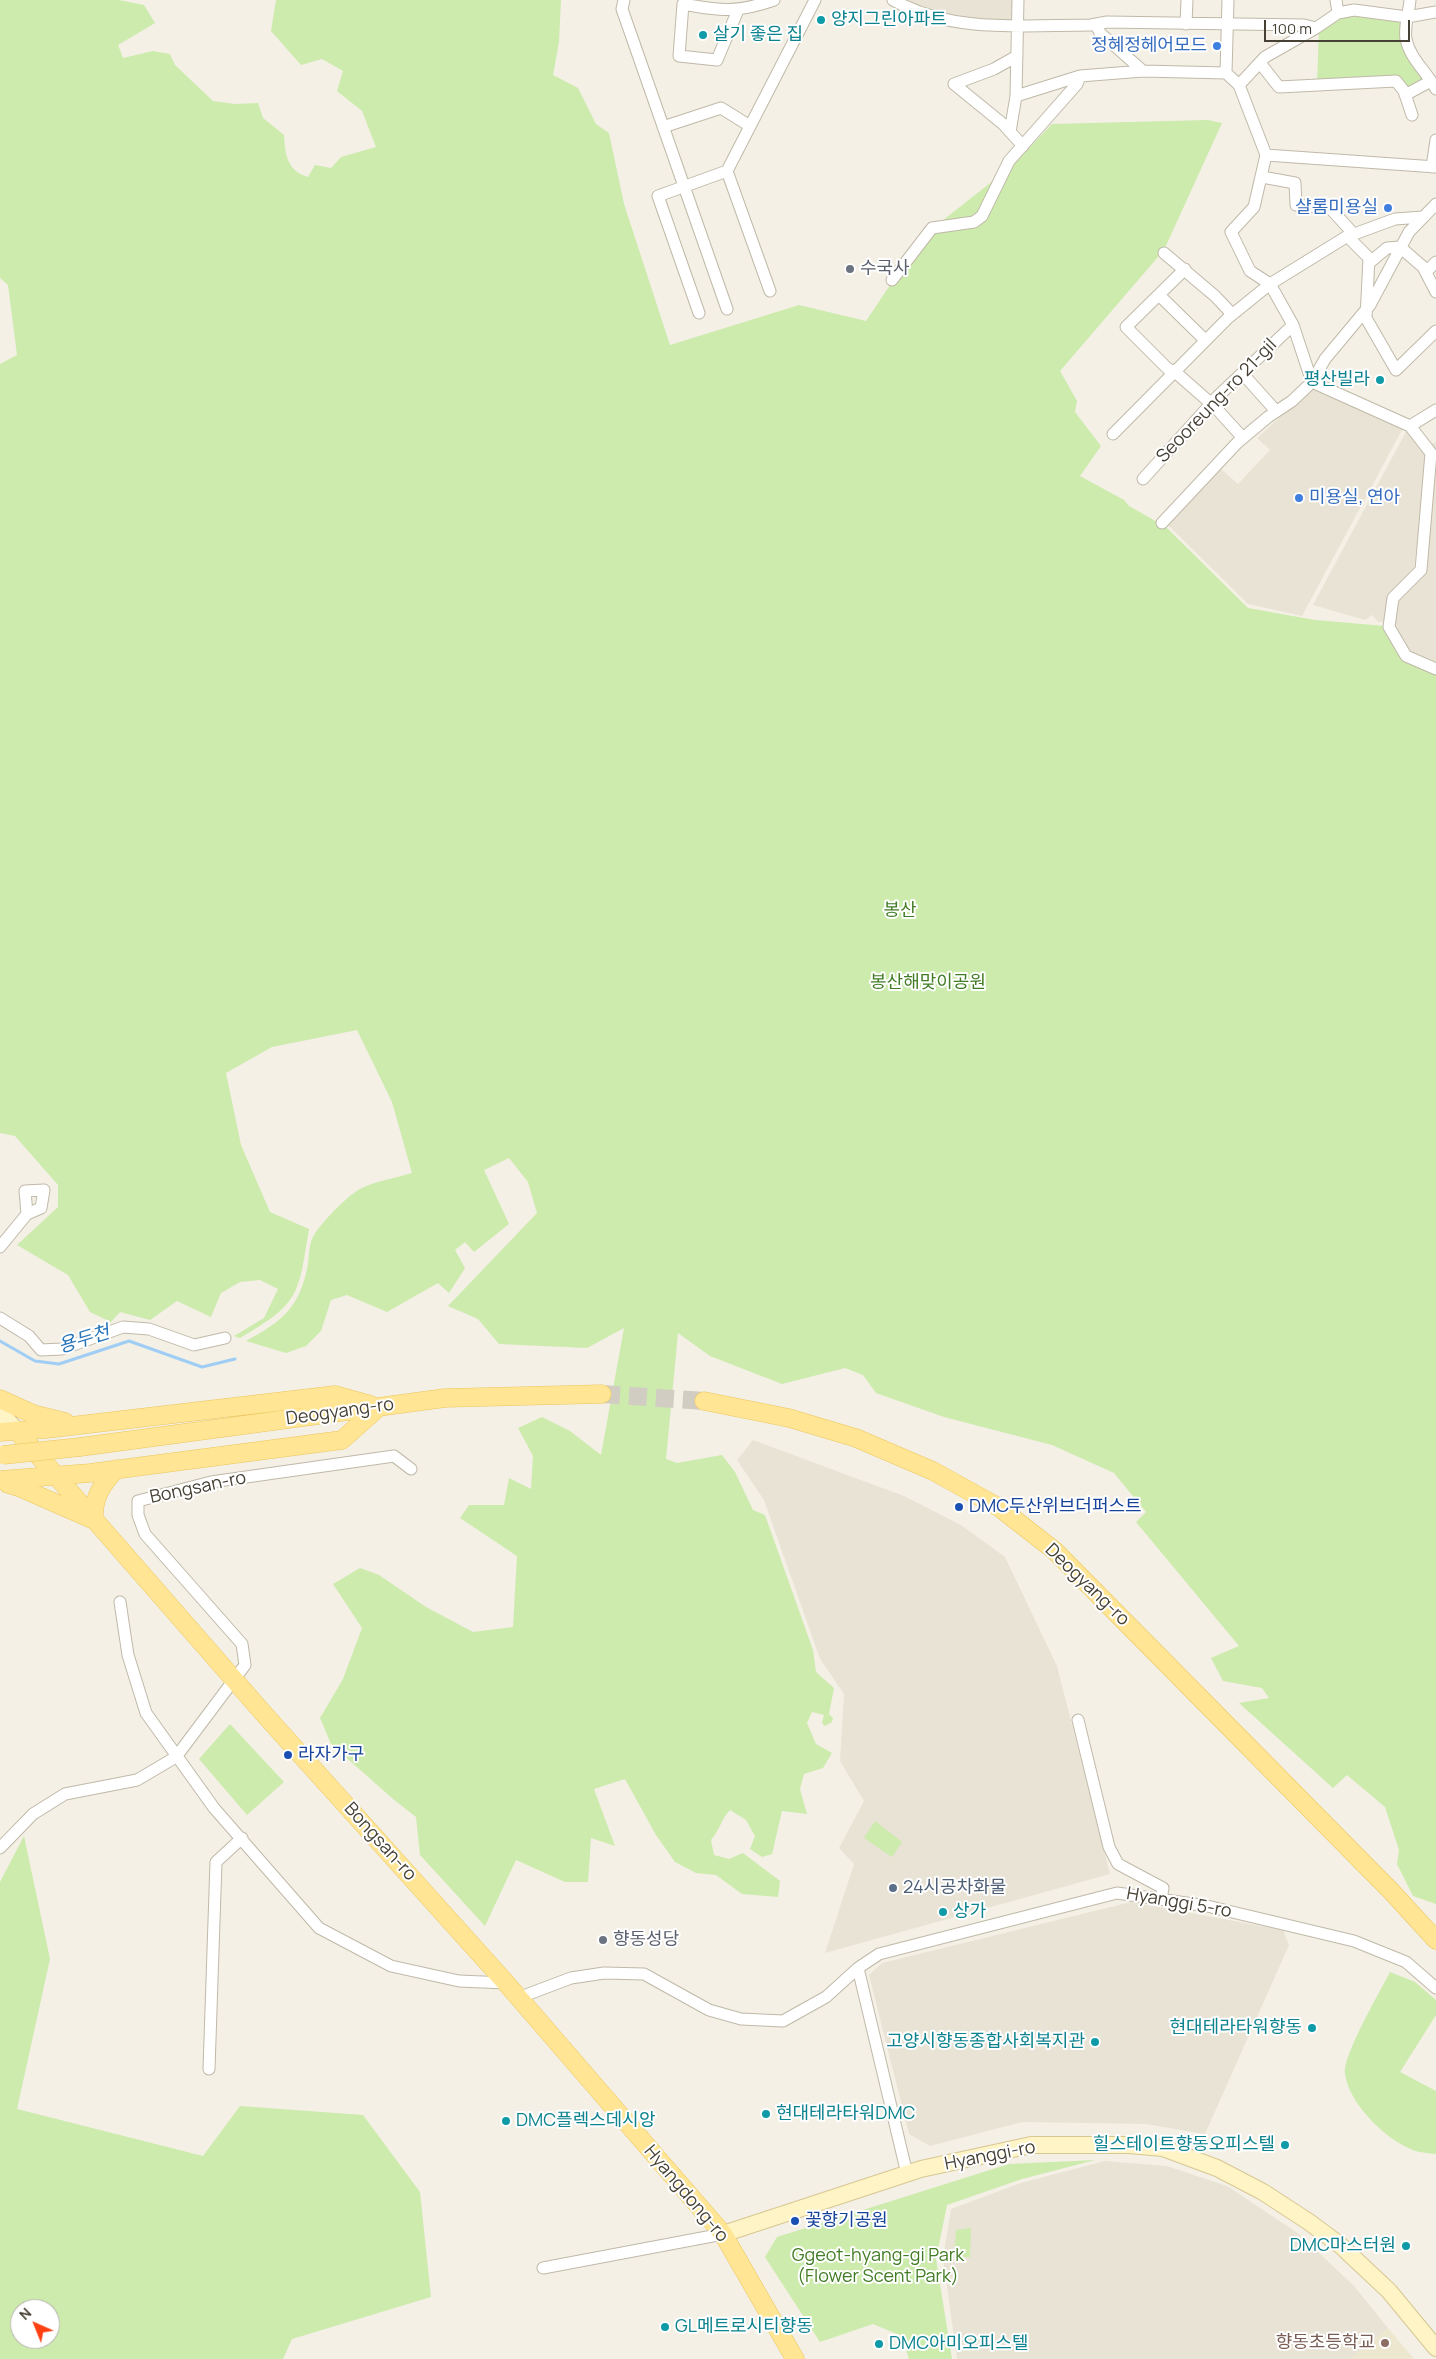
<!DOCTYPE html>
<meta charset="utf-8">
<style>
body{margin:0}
#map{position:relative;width:1436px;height:2359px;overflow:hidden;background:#f4f0e6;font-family:Manrope,sans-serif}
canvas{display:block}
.north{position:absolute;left:10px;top:2299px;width:50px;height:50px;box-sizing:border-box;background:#fff;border:1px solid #b5b3ae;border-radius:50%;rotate:316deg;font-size:14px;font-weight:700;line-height:20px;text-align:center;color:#474135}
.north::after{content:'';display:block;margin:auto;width:18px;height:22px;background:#ff4012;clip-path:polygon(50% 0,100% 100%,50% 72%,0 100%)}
.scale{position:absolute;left:1264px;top:20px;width:146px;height:22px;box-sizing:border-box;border:2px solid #474135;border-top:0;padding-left:6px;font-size:15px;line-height:18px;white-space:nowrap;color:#474135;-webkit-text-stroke:4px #fff;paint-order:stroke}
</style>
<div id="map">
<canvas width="1436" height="2359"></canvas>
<div class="north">N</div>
<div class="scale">100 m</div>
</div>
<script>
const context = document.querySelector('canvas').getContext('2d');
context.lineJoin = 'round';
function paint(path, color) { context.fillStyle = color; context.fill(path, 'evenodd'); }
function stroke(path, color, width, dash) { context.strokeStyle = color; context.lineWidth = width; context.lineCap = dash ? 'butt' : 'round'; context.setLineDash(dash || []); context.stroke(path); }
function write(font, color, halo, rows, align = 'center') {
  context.font = font + ' Manrope,"Noto Sans KR",sans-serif'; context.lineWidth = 4; context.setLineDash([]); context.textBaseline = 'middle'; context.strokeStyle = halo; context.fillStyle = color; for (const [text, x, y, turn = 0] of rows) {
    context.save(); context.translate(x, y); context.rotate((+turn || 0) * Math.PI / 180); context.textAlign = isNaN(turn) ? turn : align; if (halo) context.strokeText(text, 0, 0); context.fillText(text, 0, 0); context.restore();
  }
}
paint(new Path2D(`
 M899,0H1016L1015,23H974Z
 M1313,387L1403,428L1302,616L1248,604L1168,525L1221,469L1238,484L1270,450L1257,438Z
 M1408,428L1428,454L1414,569L1388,597L1383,622H1378L1372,615L1365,620L1313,605Z
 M1436,442V663L1409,653L1395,624L1398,601L1425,572L1429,445Z
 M753,1440L904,1496L961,1525L1005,1557L1057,1666L1110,1874L825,1953L854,1864L839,1848L864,1801L840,1761L844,1694L820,1659L764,1500L737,1460Z
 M1131,1902L1283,1930L1289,1945L1205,2134L1146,2124L1022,2122L930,2146L909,2134L869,1975L882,1963Z
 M1105,2161L1167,2166L1227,2186L1299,2234L1354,2286L1388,2328L1351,2359H957L943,2258L951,2209L1021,2183Z`), '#e8e3d4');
paint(new Path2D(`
 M1388,2328L1414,2359H1351Z`), '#eee7cf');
paint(new Path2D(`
 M0,0H119L144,5L155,23L118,45L123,58L153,51L170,54L175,65L213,101L235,104L258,103L263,118L284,135C285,154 287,171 308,177L315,165L331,168L341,157L376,147L362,111L337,91L343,71L322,59L301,65L271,31L276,0H561L559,42L553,75L578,88L596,124L609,133L624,204L670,345L799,305L866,321L923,236L1013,165L1052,124L1208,120L1222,123L1164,250L1060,371L1077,401L1075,412L1101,446L1080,476L1124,500L1129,506L1166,527L1248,608L1315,620L1385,626L1406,661L1436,674V1904L1413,1896L1397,1864L1399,1850L1385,1807L1347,1775L1333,1788L1239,1703L1269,1698L1262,1688L1223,1681L1211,1658L1239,1646L1136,1522L1146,1512L1114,1473L1052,1445L944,1417L876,1393L863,1375L845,1368L782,1384L710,1356L678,1333L666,1459L677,1463L722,1455L735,1472L753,1510L765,1515L813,1650L816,1672L834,1688L829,1714L833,1718L832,1722L825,1726L822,1723L824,1715L812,1712L807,1723L816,1744L832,1753L823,1768L804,1774L800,1789L807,1814L782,1811L772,1854L762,1857L750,1849L755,1836L746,1820L730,1810C721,1819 720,1830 711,1840L714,1855L729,1859L743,1853L780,1881L778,1897L742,1894L716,1875L696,1873L675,1862L656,1835L625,1779L594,1789L615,1846L591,1838L588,1882H565L516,1860L485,1926L420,1855L416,1817L393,1799L331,1744L320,1718L343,1679L362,1628L333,1584L360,1568L379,1575L426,1607L473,1632L513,1627L517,1556L460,1518L469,1505H504L509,1478L531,1489L533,1456L518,1428L542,1417L570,1431L601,1455L624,1328L587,1348L499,1344L478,1319L448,1306L537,1213L528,1182L509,1158L484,1170L509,1224L474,1252L465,1242L455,1250L465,1268L449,1293L438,1283L387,1312L347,1295L331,1300L321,1331L306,1346L286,1353L246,1341C283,1321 300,1307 308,1264C309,1256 309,1242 314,1235C322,1222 347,1196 360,1189C375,1181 396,1178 412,1173L392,1102L357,1030L272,1047L226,1073L241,1145L270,1212L309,1229C298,1296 300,1303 240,1338L234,1336L264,1318L278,1289L260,1280L240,1282L221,1293L211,1317L177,1301L150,1320L120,1312L111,1322L90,1312L68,1275L17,1245L58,1207V1185L15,1136L0,1133V364L17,355L8,285L0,278Z
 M1352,13L1405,19L1406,39L1426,80L1406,91L1405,87L1317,82L1319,31L1329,23Z
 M230,1724L284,1782L247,1815L199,1759Z
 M875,1821L902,1842L892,1857L864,1838Z
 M24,1836L50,1959L17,2109L203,2156L240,2106L363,2115L420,2192L431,2297L292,2339L283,2359H0V1882ZM20,2309H50V2339H20Z
 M1390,1972L1415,1982L1436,2000V2015L1400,2072L1436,2091V2154C1429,2153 1420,2153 1413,2150C1386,2140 1348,2103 1345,2073C1343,2055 1381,1990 1390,1972Z
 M1095,2160L1022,2179L947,2205L936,2259L952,2359H909L902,2336L873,2324L820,2342L765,2257L777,2237L1009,2164Z
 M971,2228L970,2257H954L956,2230Z`), '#ccebac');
stroke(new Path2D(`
 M0,1341L35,1361L59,1364L129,1341L202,1367L235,1359`), '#9fcdf4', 3);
stroke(new Path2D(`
 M602,1394L704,1401`), '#d1cdc3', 18, [18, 9]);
const street = new Path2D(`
 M624,0L622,9L727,309
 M893,0C953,34 1024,25 1091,25L1107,22L1304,25L1316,28
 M1336,0L1338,13
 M1410,0C1409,13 1404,25 1406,39C1410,59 1427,72 1436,89
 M738,10L717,60L679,56L683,4C721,11 737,13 774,0
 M1096,24L1100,33L1143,71
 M1186,24L1187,0
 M1017,56L994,69L954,84L1003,124L1023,146
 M1260,63L1279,87L1396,81L1404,91L1412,115
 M1226,73L1228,0
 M1239,85L1265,57L1316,28L1338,13L1354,10L1407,17L1436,12
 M1405,95L1431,81
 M1016,96L1080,76L1143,71L1226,73L1239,85L1266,155L1254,207L1231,232L1250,271L1270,284L1293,325L1312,382L1410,426L1431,453L1421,570L1393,598L1389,627L1406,656L1436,669
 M663,127L721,108L750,126
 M1010,132L1016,96L1018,0
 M1266,155L1436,167
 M1432,167L1436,140
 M1262,177L1295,183L1296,205L1330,208L1350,230L1351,240L1369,258L1366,318L1396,370L1436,331
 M1164,253L1215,296L1232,314
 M1369,263L1387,248L1400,247L1423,267L1436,292
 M1185,269L1126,327L1168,369L1174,371L1215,407L1243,438
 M1426,272L1436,262
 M892,280L932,228L974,222L982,216L1009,161L1077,84L1080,76
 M770,291L727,171L815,0
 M1159,295L1205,340
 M699,313L658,196L727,171
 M1242,373L1276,411
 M1410,426L1436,410
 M1113,434L1228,318L1270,284L1346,237L1395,219L1423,217
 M1143,479L1217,397L1293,325
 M1162,523L1237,443L1268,417L1292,401L1312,382L1325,359L1370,305L1409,232L1436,204
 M0,1247L27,1214L41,1208L44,1190L25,1191L27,1214
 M0,1318L29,1336L41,1350L62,1349L123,1327L149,1329L194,1345L225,1338
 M120,1602L128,1655L146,1713L214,1808L319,1928L391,1966L459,1981L506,1983
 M1078,1720L1109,1847L1118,1864L1163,1888L1161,1899
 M0,1848L33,1814L65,1794L137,1780L176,1757L245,1665L242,1644L145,1534L138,1515V1501L211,1482L394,1456L411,1469
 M858,1968L907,2174
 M518,1998L571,1978L604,1973L644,1974L709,2010L741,2019L783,2021L826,1997L858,1968L879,1954L1117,1893L1207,1906L1354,1941L1406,1962L1436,1988
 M209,2069L216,1862L242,1838
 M543,2268L723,2234`);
const secondary = new Path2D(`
 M0,1412L17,1431
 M723,2234L921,2169L1031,2145H1129L1163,2148L1217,2168L1263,2192L1309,2222L1340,2245L1389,2291L1436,2348`);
const primary = new Path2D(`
 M0,1399L33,1414L65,1422
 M704,1401L789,1418L856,1438L933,1471L1000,1508L1055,1551L1391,1891L1436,1940
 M17,1431L264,1714L506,1983L723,2234L795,2359
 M0,1432L46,1429L335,1395L371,1405
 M80,1447L445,1398L602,1394
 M0,1480L90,1473L342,1440L379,1407
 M8,1484L21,1488L94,1520C93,1497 101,1486 116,1469`);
stroke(street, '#c0b9a8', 13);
stroke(secondary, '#d7c793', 18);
stroke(primary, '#eac65e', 19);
stroke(street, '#fff', 11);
stroke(secondary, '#fff4c5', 16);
stroke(primary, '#ffe594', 18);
const primaryBridge = new Path2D(`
 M3,1455L80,1447`);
stroke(primaryBridge, '#eac65e', 19, []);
stroke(primaryBridge, '#ffe594', 18);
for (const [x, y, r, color] of [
 [821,20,5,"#0f9aa8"],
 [703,35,5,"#0f9aa8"],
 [1217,46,5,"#3f7fe0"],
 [1388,208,5,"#3f7fe0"],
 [850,269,5,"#6b7280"],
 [1380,380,5,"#0f9aa8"],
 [1299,498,5,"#3f7fe0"],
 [959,1507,5,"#1a4fb4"],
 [288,1755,5,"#1a4fb4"],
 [893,1888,5,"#5c6f8a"],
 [943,1912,5,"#0f9aa8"],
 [603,1940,5,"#6b7280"],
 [1312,2028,5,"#0f9aa8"],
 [1095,2042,5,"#0f9aa8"],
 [766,2114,5,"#0f9aa8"],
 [506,2121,5,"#0f9aa8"],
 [1285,2145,5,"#0f9aa8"],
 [795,2221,5,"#1a4fb4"],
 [1406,2246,5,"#0f9aa8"],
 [665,2327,5,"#0f9aa8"],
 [1385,2343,5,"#8d6e63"],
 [879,2344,5,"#0f9aa8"]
]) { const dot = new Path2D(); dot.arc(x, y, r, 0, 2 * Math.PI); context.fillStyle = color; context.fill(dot); stroke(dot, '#fff', 2); }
write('18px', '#0d838f', '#fff', [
 ["양지그린아파트",831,20],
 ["살기 좋은 집",713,35],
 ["평산빌라",1370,380,"right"],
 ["상가",953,1912],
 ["현대테라타워향동",1302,2028,"right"],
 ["고양시향동종합사회복지관",1085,2042,"right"],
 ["현대테라타워DMC",776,2114],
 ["DMC플렉스데시앙",516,2121],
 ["힐스테이트향동오피스텔",1275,2145,"right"],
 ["DMC마스터원",1396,2246,"right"],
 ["GL메트로시티향동",675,2327],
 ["DMC아미오피스텔",889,2344]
], 'left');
write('18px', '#366cbe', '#fff', [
 ["정혜정헤어모드",1207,46],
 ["샬롬미용실",1378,208],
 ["미용실, 연아",1309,498,"left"]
], 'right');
write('18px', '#5b616d', '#fff', [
 ["수국사",860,269],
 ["향동성당",613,1940]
], 'left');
write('18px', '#474135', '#fff', [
 ["Seooreung-ro 21-gil",1217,401,-46],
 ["Deogyang-ro",340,1412,-8],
 ["Bongsan-ro",198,1488,-12],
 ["Deogyang-ro",1087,1585,44],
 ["Bongsan-ro",380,1842,48],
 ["Hyanggi 5-ro",1179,1903,10],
 ["Hyanggi-ro",990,2156,-11],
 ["Hyangdong-ro",686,2194,50]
]);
write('18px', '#427c25', '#fff', [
 ["봉산",900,911],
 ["봉산해맞이공원",928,983],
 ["Ggeot-hyang-gi Park",878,2256],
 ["(Flower Scent Park)",878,2277]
]);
write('18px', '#164399', '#fff', [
 ["DMC두산위브더퍼스트",969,1507],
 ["라자가구",298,1755],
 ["꽃향기공원",805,2221]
], 'left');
write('18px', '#4e5e75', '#fff', [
 ["24시공차화물",903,1888]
], 'left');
write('18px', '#785e54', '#fff', [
 ["향동초등학교",1375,2343]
], 'right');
write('italic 19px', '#2875b9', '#fff', [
 ["용두천",84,1340,-17]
]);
</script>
